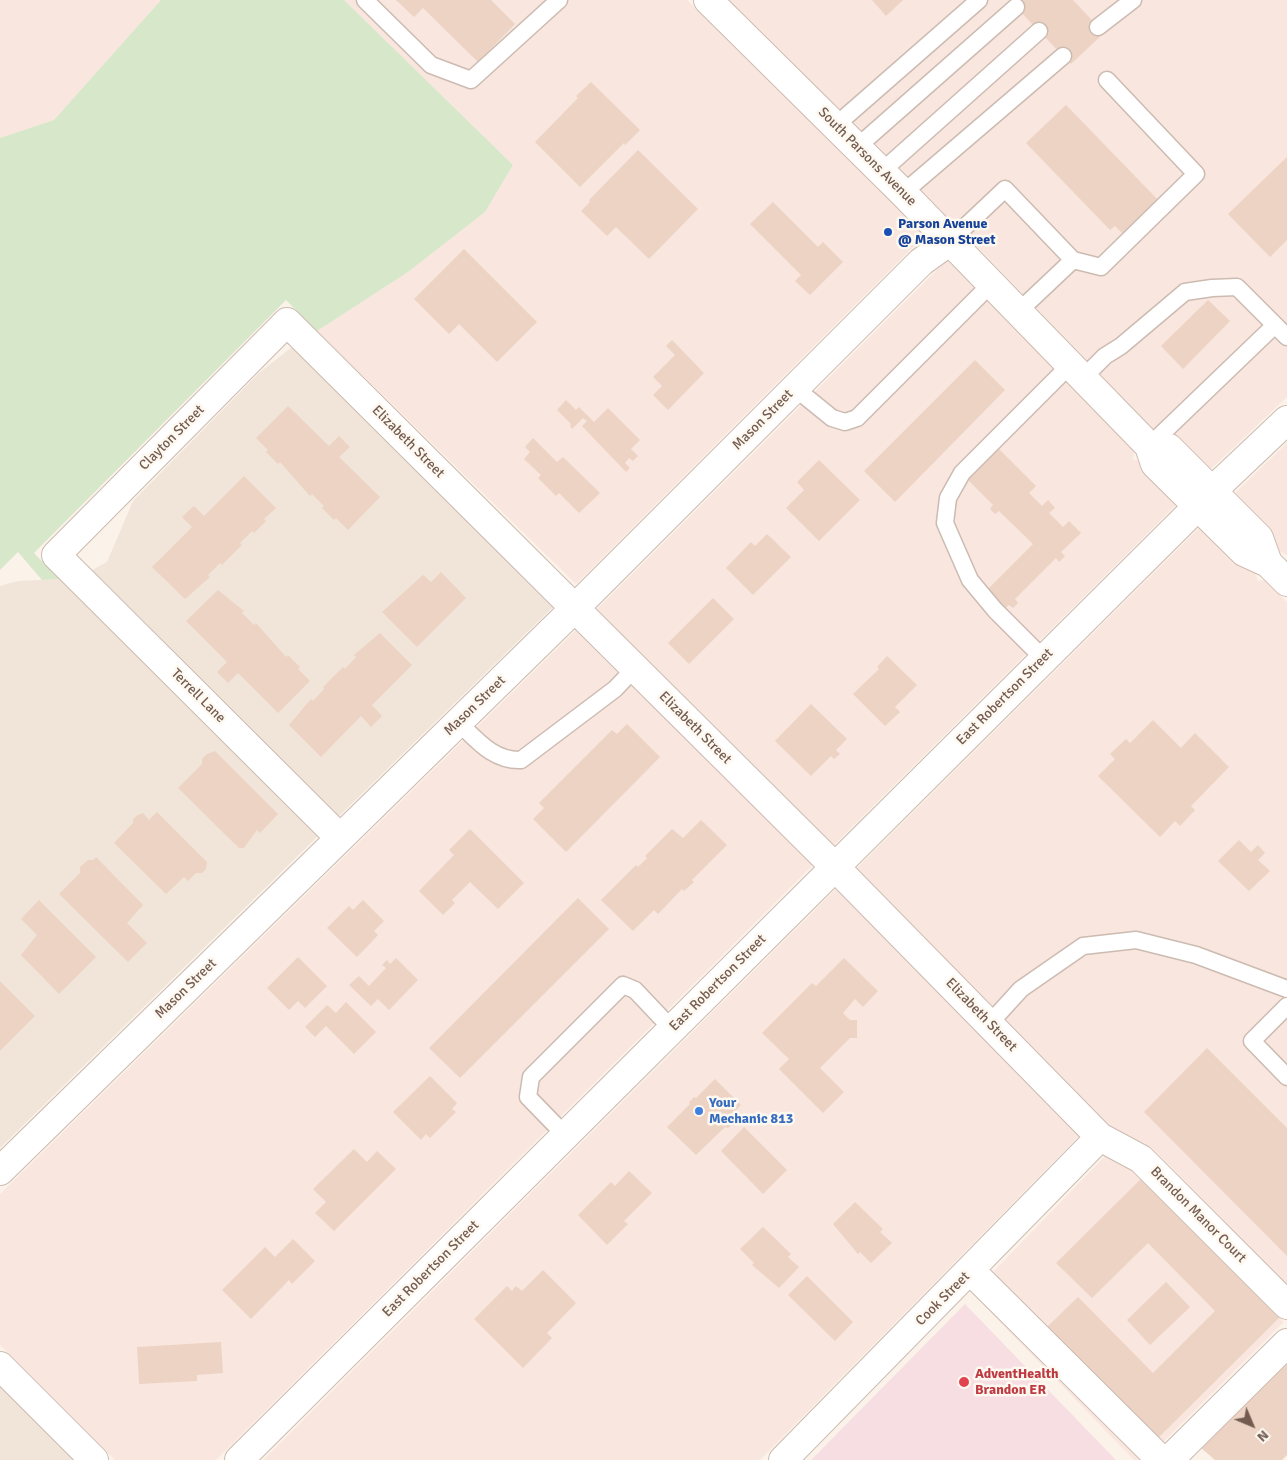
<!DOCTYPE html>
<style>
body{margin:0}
#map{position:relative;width:1287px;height:1460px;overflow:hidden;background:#fbf3ea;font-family:Signika,sans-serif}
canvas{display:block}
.north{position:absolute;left:1227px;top:1400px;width:50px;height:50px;-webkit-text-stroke:4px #fdf8f0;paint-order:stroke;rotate:135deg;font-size:14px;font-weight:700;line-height:20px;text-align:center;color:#735b50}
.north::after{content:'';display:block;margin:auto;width:18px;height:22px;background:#735b50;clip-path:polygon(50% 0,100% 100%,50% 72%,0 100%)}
</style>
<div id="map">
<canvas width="1287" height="1460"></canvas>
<div class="north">N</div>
</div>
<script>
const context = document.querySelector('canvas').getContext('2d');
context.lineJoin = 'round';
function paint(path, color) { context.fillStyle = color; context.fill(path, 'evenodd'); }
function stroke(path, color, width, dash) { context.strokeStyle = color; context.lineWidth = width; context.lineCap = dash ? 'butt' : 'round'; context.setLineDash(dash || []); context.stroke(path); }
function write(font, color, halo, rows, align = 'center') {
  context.font = font + ' Signika,sans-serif'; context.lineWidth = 5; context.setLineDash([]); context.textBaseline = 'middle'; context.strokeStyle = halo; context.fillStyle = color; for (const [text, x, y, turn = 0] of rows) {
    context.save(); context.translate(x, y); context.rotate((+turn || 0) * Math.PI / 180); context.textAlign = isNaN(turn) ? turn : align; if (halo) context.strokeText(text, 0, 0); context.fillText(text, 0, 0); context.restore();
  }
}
paint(new Path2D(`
 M292,347L553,607L339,816L92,570L107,562L133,501L259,373Z
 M59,579L318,836L0,1148V586L18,581Z
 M0,1386L74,1460H0Z`), '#f1e5d9');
paint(new Path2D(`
 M0,0H161L54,120L0,138Z
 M344,0H687L925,235L576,584L317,331L408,272L485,212L513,165Z
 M729,0H1287V397L1211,469L1179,438L1159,428L1153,429L969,238Z
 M948,259L1134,451L1133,460H1138L1145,474L1176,505L834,845L597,609Z
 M1287,443V555L1279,551L1269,527L1235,493Z
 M1199,528L1233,563L1255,573L1258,581L1264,580L1287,602V1284L1152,1148L1109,1125L857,868Z
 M576,630L813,865L216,1460H115L0,1345V1194Z
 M836,889L1079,1136L760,1460H263Z
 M1105,1156L1133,1171L1284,1322L1163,1442L993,1272Z
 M972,1293L1140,1460H1134Z`), '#f9e6df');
paint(new Path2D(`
 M965,1304L1116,1460H811Z`), '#f7dee2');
paint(new Path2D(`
 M161,0H344L513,165L485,212L408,272L317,331L286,300L34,553L59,579L42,580L18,552L0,570V138L54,120Z`), '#d7e7c9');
paint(new Path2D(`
 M396,0H491L515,24L478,62L423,8L414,17Z
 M872,0H903L886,16Z
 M1009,0H1073L1104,33L1071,64Z
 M591,82L640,130L625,145L624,143L580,187L535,142L578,98L576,96Z
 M1066,105L1161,203L1126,237L1115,226L1110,230L1026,143Z
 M638,150L698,209L649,259L616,227L607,236L581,211L590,202L589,200Z
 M1287,157V240L1270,257L1228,214Z
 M773,202L818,247L823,242L843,262L810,295L795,281L801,275L750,224Z
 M464,249L537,322L497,362L459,324L449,334L414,299Z
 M1208,300L1230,321L1183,369L1161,346Z
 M672,340L704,373L668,410L653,395L662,386L653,377L675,355L666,346Z
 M975,360L1005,390L895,502L864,471Z
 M566,400L576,410L579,407L594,422L608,408L640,440L631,449L638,456L633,461L629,458L625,463L630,468L626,472L582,426L587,421L583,418L572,429L570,426L571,424L557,410Z
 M288,406L329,446L339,436L350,447L339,457L380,497L348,530L336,518L334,520L322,508L324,506L312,494L310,496L280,462L278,464L266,452L268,450L256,438Z
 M533,438L557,462L563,457L600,493L579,513L559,493L556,496L538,478L541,475L524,459L530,452L525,447Z
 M999,449L1036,486L1029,493L1042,506L1048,500L1055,508L1049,513L1063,527L1069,521L1081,533L1061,552L1065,556L1059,562L1056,558L1015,599L1018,603L1013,608L1009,605L1005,608L987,590L1033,544L999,511L995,514L990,509L993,505L968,480Z
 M819,460L860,500L819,541L786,508L804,490L797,482Z
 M244,476L276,508L264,519L266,521L254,533L252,531L240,543L242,545L222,565L220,563L208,575L210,577L185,599L152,567L192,527L182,517L194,506L204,516Z
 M767,534L791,557L753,595L726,568L751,542L755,546Z
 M441,572L466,598L417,647L382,612L423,575L431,582Z
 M218,590L244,611L242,613L254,625L256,623L286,657L288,655L300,667L298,669L310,681L278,713L238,673L228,683L217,672L227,662L186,621Z
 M713,598L734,619L689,664L668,643Z
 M380,633L412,665L372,705L382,716L371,727L361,716L321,757L289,725L311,699L313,701L324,689L323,687L343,667L345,669L356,657L354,655Z
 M887,656L917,685L895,707L900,712L885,726L853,694L879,669L877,667Z
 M811,704L847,739L836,750L840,754L834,759L831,756L811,776L775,741Z
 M1153,720L1181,748L1195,733L1229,767L1191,806L1195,810L1180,826L1175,821L1160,837L1098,776L1115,759L1110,754L1126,739L1130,743Z
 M627,724L660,757L566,852L533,819L544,808L539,803L612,730L617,734Z
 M215,751L278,814L260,833L257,830L244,848H239L178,788L202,764V759L207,754Z
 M157,812L207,862L206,869L202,873H196L188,881L184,877L166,894L114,843L133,823V819L138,815L143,813L149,820Z
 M701,820L727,845L692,880L694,882L684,891L682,889L658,914L654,910L633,931L601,900L636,865L638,867L647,858L645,856L672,829L683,838Z
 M470,829L524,883L498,909L470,882L452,900L455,903L443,915L419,891L454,855L449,850Z
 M1239,840L1251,852L1258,845L1265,853L1258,860L1270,871L1249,891L1218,861Z
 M96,857L143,905L127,923L147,943L128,962L59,894L80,873V867L88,860H93Z
 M578,898L609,929L460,1078L429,1048Z
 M39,900L96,957L59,994L21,955L37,935L21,919Z
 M363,900L384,921L374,931L378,935L357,957L327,928L349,906L353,910Z
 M298,957L327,986L305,1008L298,1001L289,1010L267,988Z
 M396,958L418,980L389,1010L378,999L371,1006L349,985L359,976L369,986L386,968L382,965L387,960L390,964Z
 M844,958L878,991L863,1007L855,999L843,1013L850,1020H857V1038H850L820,1068L844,1092L823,1113L779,1069L789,1059L762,1033L812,983L816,986Z
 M0,981L35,1016L0,1051Z
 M346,1002L376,1032L354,1054L326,1026L315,1037L305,1027L327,1005L336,1013Z
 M1207,1048L1287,1128V1256L1144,1112Z
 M430,1076L457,1103L452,1109L456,1112L430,1138L426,1134L421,1140L393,1112Z
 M715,1079L741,1105L730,1116L733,1119L730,1123L731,1126L728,1128L725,1127L696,1155L667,1127L690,1104L689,1102L694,1097L696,1098Z
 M744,1127L787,1170L763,1194L721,1151Z
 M354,1149L367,1162L377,1151L396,1169L334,1231L315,1213L326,1202L313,1189Z
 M629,1171L652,1193L624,1221L628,1224L607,1245L578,1215L611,1182L615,1186Z
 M1145,1175L1283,1314L1155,1441L1044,1330L1078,1297L1153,1373L1215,1311L1148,1243L1092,1298L1056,1263Z
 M855,1202L883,1229L880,1232L892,1243L871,1263L860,1252L858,1254L833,1224Z
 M763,1227L791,1254L788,1257L799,1267L779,1288L752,1265L754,1263L740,1249Z
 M293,1239L315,1261L292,1284L289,1280L251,1319L222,1290L265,1247L275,1257Z
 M543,1270L576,1303L547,1333L552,1338L523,1368L474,1319L507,1286L512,1291L516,1286L522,1291Z
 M807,1276L853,1322L835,1341L788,1295Z
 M1166,1282L1190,1307L1150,1345L1127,1320Z
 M221,1342L223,1373L197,1375V1381L139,1384L137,1347Z
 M1287,1363V1455L1282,1460H1215L1201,1448Z`), '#edd3c4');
const lane = new Path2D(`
 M365,0L431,65L471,80L559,0
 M1098,27L1133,0
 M835,126L979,0
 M856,148L1016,7
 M881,172L1039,31
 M903,193L1063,56
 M950,241L1005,189L1073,260L1019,311
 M1073,260L1101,267L1196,174L1107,80
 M1275,325L1287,337
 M1083,378L1105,356L1121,346L1185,292L1212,288L1237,287L1275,325L1149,446
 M795,388L832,418L845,422L857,418L992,283
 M1044,659L995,610L970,580L945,523L948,498L962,473L1071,364
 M458,722C477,740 493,761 521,760L615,689L635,668
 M1287,1006L1252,1041L1287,1077
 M989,1024L1021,989L1083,946L1136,940L1196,955L1287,989
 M565,1135L528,1097L531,1077L623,985L635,990L672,1029`);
const street = new Path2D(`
 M1212,491L1287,420
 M340,838L56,555L287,322L835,867L1100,1137L1141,1159L1287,1305
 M0,1171L575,608L921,262L950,241
 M971,1271L1161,1460
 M0,1366L94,1460
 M239,1460L1198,506
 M783,1460L1100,1137
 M1169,1460L1287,1343`);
const secondary = new Path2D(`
 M708,0L903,193L1149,446L1155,464L1244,552L1268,563L1287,582
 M1149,446L1169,448L1259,538L1268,563`);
stroke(lane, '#ccbbb1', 19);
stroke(street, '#ccbbb1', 30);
stroke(secondary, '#cebbaf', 30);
stroke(lane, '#fff', 16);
stroke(street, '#fff', 28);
stroke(secondary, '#fff', 28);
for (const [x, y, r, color] of [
 [888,232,5,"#1a4fb4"],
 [699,1111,5,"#3f7fe0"],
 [964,1382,6,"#e0444e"]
]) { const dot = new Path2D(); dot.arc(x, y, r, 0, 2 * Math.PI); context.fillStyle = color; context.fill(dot); stroke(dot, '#fdf8f0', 2); }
write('14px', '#735b50', '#fdf8f0', [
 ["South Parsons Avenue",867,157,45],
 ["Mason Street",763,420,-45],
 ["Clayton Street",172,438,-45],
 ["Elizabeth Street",408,442,45],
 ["Terrell Lane",198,696,45],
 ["East Robertson Street",1005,697,-45],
 ["Mason Street",475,706,-44],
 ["Elizabeth Street",695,728,45],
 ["East Robertson Street",718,983,-45],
 ["Mason Street",186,989,-44],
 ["Elizabeth Street",981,1015,46],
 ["Brandon Manor Court",1198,1215,45],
 ["East Robertson Street",431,1269,-45],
 ["Cook Street",943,1299,-45]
]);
write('bold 14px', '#164399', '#fdf8f0', [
 ["Parson Avenue",898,224],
 ["@ Mason Street",898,240]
], 'left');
write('bold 14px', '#366cbe', '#fdf8f0', [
 ["Your",709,1103],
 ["Mechanic 813",709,1119]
], 'left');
write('bold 14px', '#be3a42', '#fdf8f0', [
 ["AdventHealth",975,1374],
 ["Brandon ER",975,1390]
], 'left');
</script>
